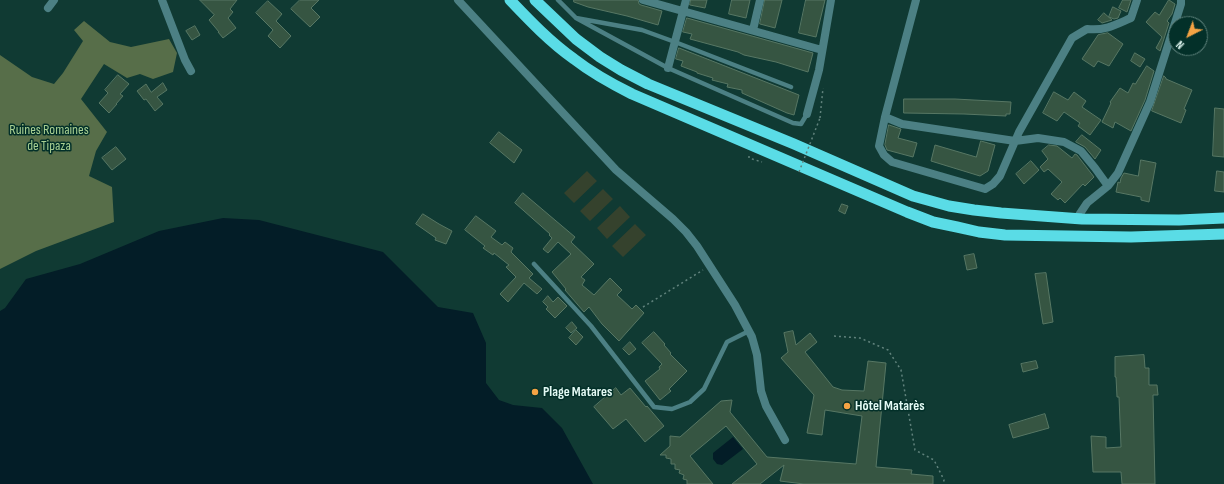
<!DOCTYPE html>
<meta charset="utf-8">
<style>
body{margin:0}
#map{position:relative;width:1224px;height:484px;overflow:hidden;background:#103a33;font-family:"Sofia Sans Condensed",sans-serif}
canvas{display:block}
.north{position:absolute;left:1168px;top:16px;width:40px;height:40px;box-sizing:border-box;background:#033029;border:1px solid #5d817b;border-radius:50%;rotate:222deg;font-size:11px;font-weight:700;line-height:16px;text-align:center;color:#e4faf5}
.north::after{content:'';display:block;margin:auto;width:14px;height:18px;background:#f4a344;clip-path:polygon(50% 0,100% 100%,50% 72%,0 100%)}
</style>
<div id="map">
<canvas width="1224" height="484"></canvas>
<div class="north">N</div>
</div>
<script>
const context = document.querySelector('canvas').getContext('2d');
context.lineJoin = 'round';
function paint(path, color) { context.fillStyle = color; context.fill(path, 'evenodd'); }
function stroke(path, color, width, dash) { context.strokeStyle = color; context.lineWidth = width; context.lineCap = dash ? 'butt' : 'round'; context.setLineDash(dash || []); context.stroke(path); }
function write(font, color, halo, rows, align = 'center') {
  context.font = font + ' "Sofia Sans Condensed",sans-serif'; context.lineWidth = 3; context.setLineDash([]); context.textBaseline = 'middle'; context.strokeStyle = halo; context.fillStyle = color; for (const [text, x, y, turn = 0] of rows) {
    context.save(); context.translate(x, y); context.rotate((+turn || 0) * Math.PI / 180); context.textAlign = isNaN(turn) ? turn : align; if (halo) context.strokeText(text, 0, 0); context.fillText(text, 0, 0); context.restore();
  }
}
paint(new Path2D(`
 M587,171L597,181L574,203L564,193Z
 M603,189L613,199L590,221L580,211Z
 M620,206L630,217L607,239L597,228Z
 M635,224L646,235L623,257L612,246Z`), '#35422d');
paint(new Path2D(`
 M84,21L110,42L131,47L169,39L177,53L173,72L153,79L140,74L127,78L104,64L81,99L107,132L96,151L89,176L112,187L114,222L36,251L0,269V55L32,77L54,84L63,73L83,41L74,30Z`), '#576e49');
paint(new Path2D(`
 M223,218L259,220L383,252L438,307L473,313L486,343V383L499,400L513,405L542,408L562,428L593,484H0V311L5,308L26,279L80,264L159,231Z
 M733,437L743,449L722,465L717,464L713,459V453Z`), '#031d27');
const building = new Path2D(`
 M200,0H237L230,9L233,12L228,18L236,28L223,38L218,32H219L209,20L214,15Z
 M300,0H319L311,8L320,17L310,27L291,9Z
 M574,0H638L639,4L641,5L662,11L658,25L627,16L588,7L574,2Z
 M691,0H707L705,8L690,5Z
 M732,0H750L746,18L729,14Z
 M765,0H782L775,28L760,24Z
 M806,0H825L816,37L799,33Z
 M1123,0H1131L1127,12L1119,8Z
 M1169,0L1175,4L1172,14L1167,21L1169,23L1160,51L1156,48L1162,37L1146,22L1155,12L1159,15Z
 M268,1L282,14L276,21L291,36L280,48L268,36L273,30L256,13Z
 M1113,7L1121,11L1118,18L1114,19L1109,17Z
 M1104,13L1112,20L1102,23L1098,20Z
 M687,18L813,53L808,72L776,62L744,55L738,52L690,39L692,34L683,32Z
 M195,26L200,35L192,40L186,31Z
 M1108,33L1123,44L1109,66L1098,61L1094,67L1082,59L1098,35Z
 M679,48L799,95L794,115L787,113L742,93V90L727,87L728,84L712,80L713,78L697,73V72L681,66L683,61L676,59Z
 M1135,53L1145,59L1140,67L1131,61Z
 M1147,66L1154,71L1145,100L1131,131L1115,122L1113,128L1102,122L1111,103L1110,102L1120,88L1128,93L1133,83L1135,84Z
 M118,75L129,84L120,94L123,96L116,104H117L109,113L99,103L108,93L105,90Z
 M1164,76L1166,78V79L1192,90L1184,109L1186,110L1181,123L1152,111Z
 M163,83L167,90L157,97L163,104L155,111L146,99L144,100L137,91L146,84L151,92Z
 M1054,92L1068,100L1074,92L1086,101L1082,107L1101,120L1090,135L1078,126L1080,123L1064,112L1057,121L1043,113Z
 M904,99H955L1011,102L1010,114H1006V116L964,114L904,113Z
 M1215,108L1224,109V157L1213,156Z
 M889,125L901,129L898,138L917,143L913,157L887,150L885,145Z
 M499,132L522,150L514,163L490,143Z
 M1082,135L1101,150L1095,159L1085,147L1076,142Z
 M981,141L995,145L988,171L980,176L931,161L935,145L976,157Z
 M1049,145L1057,146L1072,158L1075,154L1077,155L1094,177L1085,186L1083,184L1065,203L1060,198L1058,200L1051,194L1062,182L1048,169L1044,172L1040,167L1048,159L1042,151Z
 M116,147L126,159L112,170L102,158Z
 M1141,160L1156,163L1149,202L1141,200V197L1116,192L1118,182L1120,183L1121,178L1124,173L1138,176Z
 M1031,161L1039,170L1024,184L1016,174Z
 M1217,171L1224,172V192L1215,191Z
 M523,193L575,237L571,242L594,264L581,277L585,280L582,285L594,295L610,278L622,290L617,295L632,309L636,305L644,313L619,341L602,324L589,307L584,312L565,290L566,289L552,272L571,254L558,242L548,253L543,249L552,238L549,235L550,234L515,203Z
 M842,204L848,206L845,214L839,211Z
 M423,214L439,224L452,231L446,244L435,240L436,238L416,224Z
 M476,216L496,231L491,237L502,245L505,242L513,248L511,252L533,274L529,278L542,289L537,294L524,283L508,302L500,294L516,277L506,267L509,265L494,253L493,255L483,248L485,246L465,230Z
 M974,254L977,268L967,270L964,256Z
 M1046,273L1053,322L1043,324L1035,274Z
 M548,296L553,302L558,297L567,306L555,318L546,309L548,307L543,302Z
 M572,322L577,328L571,333L566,328Z
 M576,330L583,337L576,345L569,338Z
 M793,331L796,345L810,333L817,342L805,352L833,387L842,390L864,391L868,361L886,363L876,467L912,470L911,474L933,476V484H804L780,481L784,465L760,484H732L757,464L726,426L690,456L713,484H687V480L683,479L684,475L679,473L680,470L675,469V464H671V459L666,458V455H660L670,446V436L680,437L721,401L732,400L730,412L767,457L856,464L862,416L825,410L822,435L807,433L814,395L781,358L788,352L784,333Z
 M654,332L665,344L664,345L671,353L670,354L687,371L669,389L671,391L660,400L645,381L660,369L659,367L662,364L642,343Z
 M630,342L636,349L629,355L623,349Z
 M1144,355L1145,368H1149V385H1157L1158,395H1153L1155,484H1122L1121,472H1093L1091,436L1106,437V448L1121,447L1119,397H1117L1116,377H1115V357Z
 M1036,361L1038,368L1023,372L1021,364Z
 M616,388L621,395L630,388L646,407L647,406L664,426L645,442L626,419L613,429L594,407Z
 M1045,414L1049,428L1013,438L1009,425Z`);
paint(building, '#365542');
stroke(building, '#577764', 1);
stroke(new Path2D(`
 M820,118L823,88
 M749,156V158L762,162
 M643,307L703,270
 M834,336L860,338L888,350L901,370L915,450L934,460L944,480L943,484`), '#60827c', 1.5, [2, 3]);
stroke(new Path2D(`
 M558,0L576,18L642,30L675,42L791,87
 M576,18L668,68L793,123L801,124L807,114
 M534,264L591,326L654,407L672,409L690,402L704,389L727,342L749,331`), '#4c8084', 4.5);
stroke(new Path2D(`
 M162,0L185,60L191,71
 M458,0L616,170L673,219L686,232L697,246L735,305L752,337L757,355L761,391L766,406L785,440
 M643,0L822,50
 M916,0L885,117L879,146L884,155L892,162L985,189L993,184L1000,176L1019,132L1072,38L1087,29C1105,31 1115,25 1131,18L1137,0
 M48,8L54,0
 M753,30L760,0
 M668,68L686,0
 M807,114L819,70L831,0
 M885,117L902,124L1015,141L1038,138L1064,142L1081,151L1095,168L1108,186
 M1077,218L1087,203L1108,186L1118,173L1150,102L1181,4V0`), '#4c8084', 8);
stroke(new Path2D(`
 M510,0C530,21 550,42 574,59C592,73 612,84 632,94L907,212L933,222L957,227L979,232L1005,235L1131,237L1224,234
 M535,0L576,39L600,57L621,70L648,84L794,144L913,196L949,206L974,210L1001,213L1082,219L1179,220L1224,218`), '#5adce6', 11);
stroke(new Path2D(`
 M799,172L820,118`), '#60827c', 1.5, [2, 3]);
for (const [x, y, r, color] of [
 [535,392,4,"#f4a344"],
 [847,406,4,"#f4a344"]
]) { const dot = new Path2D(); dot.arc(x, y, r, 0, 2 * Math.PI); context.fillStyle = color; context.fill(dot); stroke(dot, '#033029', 1.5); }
write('14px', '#a9d093', '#033029', [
 ["Ruines Romaines",49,130],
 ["de Tipaza",49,146]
]);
write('bold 14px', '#e4faf5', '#033029', [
 ["Plage Matares",543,392],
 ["Hôtel Matarès",855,406]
], 'left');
</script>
